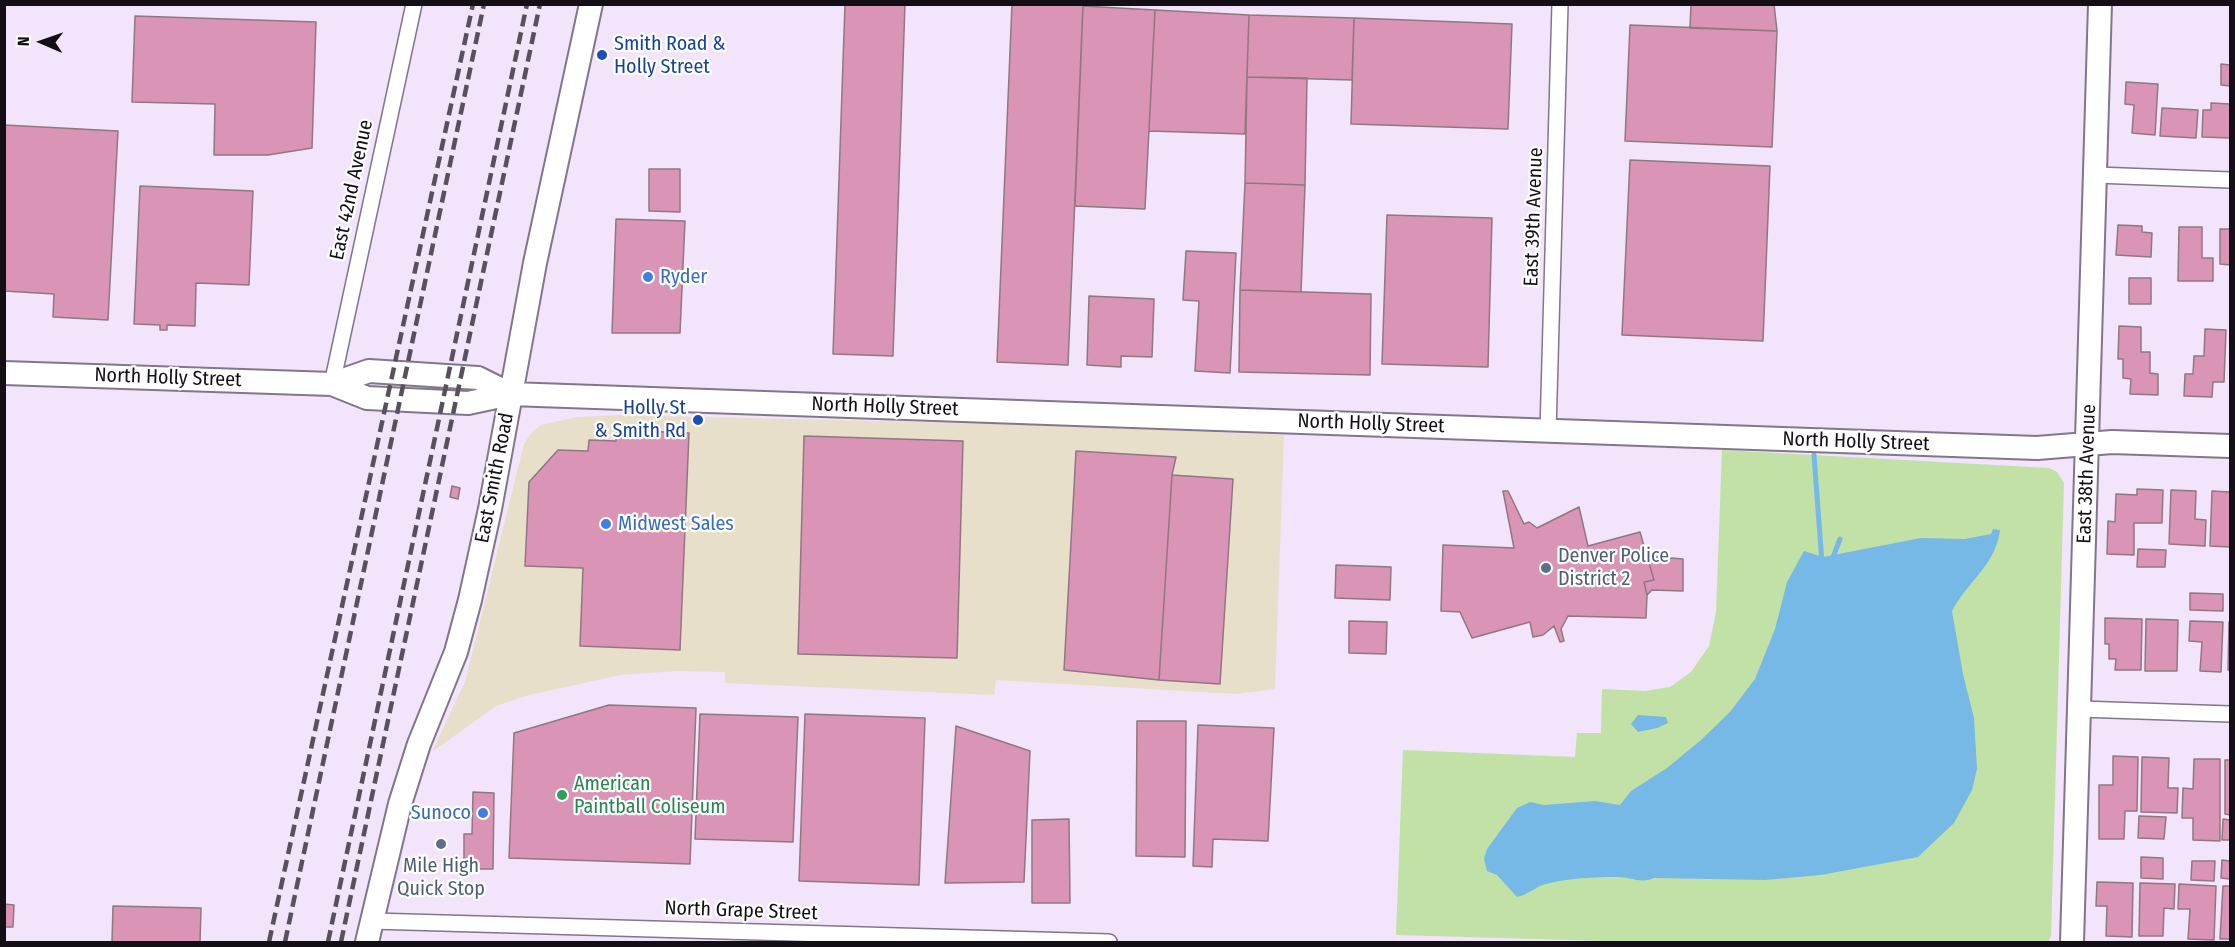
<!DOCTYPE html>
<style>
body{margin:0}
#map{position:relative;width:2235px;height:947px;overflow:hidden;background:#f1e4fb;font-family:"Fira Sans Condensed",sans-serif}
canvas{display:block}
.frame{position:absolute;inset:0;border:6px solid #140f17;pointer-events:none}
.north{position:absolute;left:12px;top:12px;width:60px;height:60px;-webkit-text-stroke:4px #fff;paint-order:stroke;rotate:272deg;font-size:16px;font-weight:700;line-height:24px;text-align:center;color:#140f17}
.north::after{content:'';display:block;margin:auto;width:21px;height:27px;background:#140f17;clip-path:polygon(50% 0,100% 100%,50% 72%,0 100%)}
</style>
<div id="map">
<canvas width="2235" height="947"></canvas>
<div class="frame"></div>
<div class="north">N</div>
</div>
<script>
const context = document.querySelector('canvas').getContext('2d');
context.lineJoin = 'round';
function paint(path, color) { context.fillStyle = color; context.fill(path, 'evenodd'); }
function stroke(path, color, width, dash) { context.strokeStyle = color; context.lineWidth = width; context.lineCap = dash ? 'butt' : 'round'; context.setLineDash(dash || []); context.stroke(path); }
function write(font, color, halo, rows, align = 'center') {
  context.font = font + ' "Fira Sans Condensed",sans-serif'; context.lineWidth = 4.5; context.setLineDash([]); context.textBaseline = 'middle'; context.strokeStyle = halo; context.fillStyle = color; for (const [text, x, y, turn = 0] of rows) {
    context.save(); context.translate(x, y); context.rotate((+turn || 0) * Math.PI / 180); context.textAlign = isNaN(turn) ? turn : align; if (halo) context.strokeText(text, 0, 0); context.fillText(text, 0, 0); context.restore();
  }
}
paint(new Path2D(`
 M621,415L1039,425L1284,435L1275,689L1236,694L996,680L994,695L725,683V672L678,671L620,675L529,695L496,706L432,752L465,682L524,444L531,433L541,425L577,417Z`), '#e7dfca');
paint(new Path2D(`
 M1722,450L2049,468L2057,472L2064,483L2051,936L2048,942H1639L1396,935L1403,750L1575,757L1577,733H1601L1602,689L1645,691L1670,687L1691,672L1709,646L1716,612Z`), '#c1e1a7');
paint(new Path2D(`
 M1993,529L2000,530C1996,565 1967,582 1952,611L1963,674L1974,718L1977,769L1972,790L1954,823L1918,857L1821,875L1765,880L1654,878C1641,884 1631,877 1617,877C1596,877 1567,878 1546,884C1536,886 1530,894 1517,897L1497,875L1487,871L1484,859L1487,849L1517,808L1530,802L1544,805L1595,801L1620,805L1631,791L1667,768L1701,740L1730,712L1755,679L1775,629L1787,582L1804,551L1823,557L1921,538L1965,539L1991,534Z
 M1638,715L1666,717L1668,723L1657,728L1638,732L1631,724Z`), '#76b9e6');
stroke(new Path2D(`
 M1814,455L1822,563
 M1832,560L1840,539`), '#76b9e6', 5);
const building = new Path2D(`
 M845,4H905L893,356L833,354Z
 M1012,4H1083L1068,365L997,362Z
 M1691,4H1774L1777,31L1690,28Z
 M1083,6L1155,10L1145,209L1075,206Z
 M1155,10L1249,15L1245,134L1149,131Z
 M1249,15L1354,18L1352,80L1247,77Z
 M135,16L316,22L312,148L268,155H214L215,104L132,102Z
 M1354,18L1512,24L1508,129L1351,124Z
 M1630,25L1777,31L1772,147L1625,141Z
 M2221,64L2230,65V86L2221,85Z
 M1247,77L1307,78L1305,185L1245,183Z
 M2126,82L2158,84L2155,135L2132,133L2134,105L2125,104Z
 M2211,103L2230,104V138L2202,137L2203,110H2211Z
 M2162,108L2198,110L2196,138L2160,136Z
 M4,125L118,131L108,320L53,317L54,294L4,291Z
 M1630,160L1770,166L1763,341L1622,335Z
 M649,169H680V212L649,211Z
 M1245,183L1305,185L1301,292L1240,290Z
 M140,186L253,191L249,285L196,283L195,326L167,325V330H160V325L134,324Z
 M1387,215L1492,218L1488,367L1382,364Z
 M616,219L685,221L680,333H612Z
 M2118,225L2142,226V232L2152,233L2151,257L2116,255Z
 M2179,227H2202V258H2213V281H2178Z
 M2220,229H2230V265L2220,264Z
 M1186,251L1236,253L1230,373L1195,371L1199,301L1183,300Z
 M2129,278H2151V304H2129Z
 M1240,290L1371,294L1370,375L1239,372Z
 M1089,296L1154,299L1152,357L1121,356V367L1087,365Z
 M2119,326L2141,327V352H2150V373L2158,374V395L2130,394L2131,379L2123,378V359H2118Z
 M2205,329L2226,330L2224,382H2213L2212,397L2184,396L2185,374H2193L2194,356H2204Z
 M616,430L689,433L680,650L580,646L583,568L525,566L529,482L558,450L588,451L589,440L616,441Z
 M804,436L963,441L957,658L798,654Z
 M1076,451L1176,457L1172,475L1159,680L1064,670Z
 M1172,475L1233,479L1220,684L1159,680Z
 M452,486L460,488L458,499L450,497Z
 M2137,489L2163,490L2162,523H2134V555L2107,554L2108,521L2115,522L2116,494L2137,495Z
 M2171,490L2196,491L2195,519L2206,520L2205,546L2169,544Z
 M1503,491H1508L1524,524L1529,522L1537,528L1579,507L1588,546L1640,532L1654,580L1644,582L1647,595L1646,618L1568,616L1561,629L1564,641L1560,642L1554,626L1543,635L1533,637L1530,622L1472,638L1460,612L1441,611L1443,545L1514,548Z
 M2212,491L2230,492V547L2210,546Z
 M2138,549L2166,550L2165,567H2137Z
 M1647,556L1683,559V591L1652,590L1647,595L1644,582L1654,580Z
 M1336,565L1391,567L1390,600L1335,598Z
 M2190,593L2223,594V611L2190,610Z
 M2105,618L2142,619L2141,670H2115L2116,659H2109V644H2105Z
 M2146,619L2178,620L2177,671H2145Z
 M1349,621L1387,622L1386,654L1349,653Z
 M2190,621L2223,622L2221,672L2200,671L2202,642L2189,641Z
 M2229,622H2230V670H2228Z
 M609,705L696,708L690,864L509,858L514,733Z
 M700,714L798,717L793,842L695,839Z
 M805,714L925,718L919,885L799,881Z
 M1137,721H1186L1185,857L1136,856Z
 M1198,725L1274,728L1268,841L1213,839L1212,867L1193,866Z
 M956,726L1030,751L1024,882L945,883Z
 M2113,756L2138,757L2137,811H2125L2124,839H2099V785H2113Z
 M2142,757L2169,758L2168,788H2178L2177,813L2141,812Z
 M2194,759H2220V841L2193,840V818H2182L2183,788L2193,789Z
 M2225,760H2230V815L2225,814Z
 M473,792L494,793L493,869H464V834H472Z
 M2139,816L2166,817L2164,839L2138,838Z
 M1069,819L1070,903H1032V820Z
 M2223,819L2230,820V840H2222Z
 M2141,857L2163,858V879L2141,878Z
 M2222,860L2230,861V879L2221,878Z
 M2192,861H2215L2214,881L2191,880Z
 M2097,882L2133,883L2132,937L2106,936L2107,906H2096Z
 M2140,883L2175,884L2174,909L2164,908L2163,936H2139Z
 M2179,884L2216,886L2214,940L2188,939L2190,909H2178Z
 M2223,886H2230V939H2220Z
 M4,904L14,905L13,927H4Z
 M113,906L201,908L200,942H112Z`);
paint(building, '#da94b5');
stroke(building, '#907782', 1.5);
const street = new Path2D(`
 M2096,175L2230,180
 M332,384L414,4
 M1548,431L1560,4
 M2079,709L2230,714
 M372,921L1109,942`);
const secondary = new Path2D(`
 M4,373L332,384L367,398L468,403L510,394L2037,448L2112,442L2230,446
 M332,384L369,371L478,378L510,394
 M367,942L400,804L419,744L456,652L470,600L490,509L535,263L591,4
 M2072,942L2100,4`);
stroke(street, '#82768b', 18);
stroke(secondary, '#82768b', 26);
stroke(street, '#fff', 15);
stroke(secondary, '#fff', 22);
stroke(new Path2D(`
 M269,942L473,4
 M285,942L484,4
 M328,942L527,4
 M341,942L540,4`), '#58505d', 4.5, [12, 6]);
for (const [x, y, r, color] of [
 [602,55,6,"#1a4fb4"],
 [648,277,6,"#3f7fe0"],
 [698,420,6,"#1a4fb4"],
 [606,524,6,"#3f7fe0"],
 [1546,568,6,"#5c6f8a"],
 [562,795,6,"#2e9e5b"],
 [483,813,6,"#3f7fe0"],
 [441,844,6,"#5c6f8a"]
]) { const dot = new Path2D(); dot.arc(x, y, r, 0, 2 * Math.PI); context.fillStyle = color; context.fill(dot); stroke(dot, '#fff', 2); }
write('20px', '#164399', '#fff', [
 ["Smith Road &",614,44],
 ["Holly Street",614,67],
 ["Holly St",686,408,"right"],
 ["& Smith Rd",686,431,"right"]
], 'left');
write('20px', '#140f17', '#fff', [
 ["East 42nd Avenue",352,190,-78],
 ["East 39th Avenue",1534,217,-88],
 ["North Holly Street",168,378,2],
 ["North Holly Street",885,407,2],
 ["North Holly Street",1371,424,2],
 ["North Holly Street",1856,442,2],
 ["East 38th Avenue",2087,474,-88],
 ["East Smith Road",495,478,-79],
 ["North Grape Street",741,911,2]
]);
write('20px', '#366cbe', '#fff', [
 ["Ryder",660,277],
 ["Midwest Sales",618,524],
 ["Sunoco",471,813,"right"]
], 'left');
write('20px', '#4e5e75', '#fff', [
 ["Denver Police",1558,556],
 ["District 2",1558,579],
 ["Mile High",441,866,"center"],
 ["Quick Stop",441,889,"center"]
], 'left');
write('20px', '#27864d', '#fff', [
 ["American",574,784],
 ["Paintball Coliseum",574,807]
], 'left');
</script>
